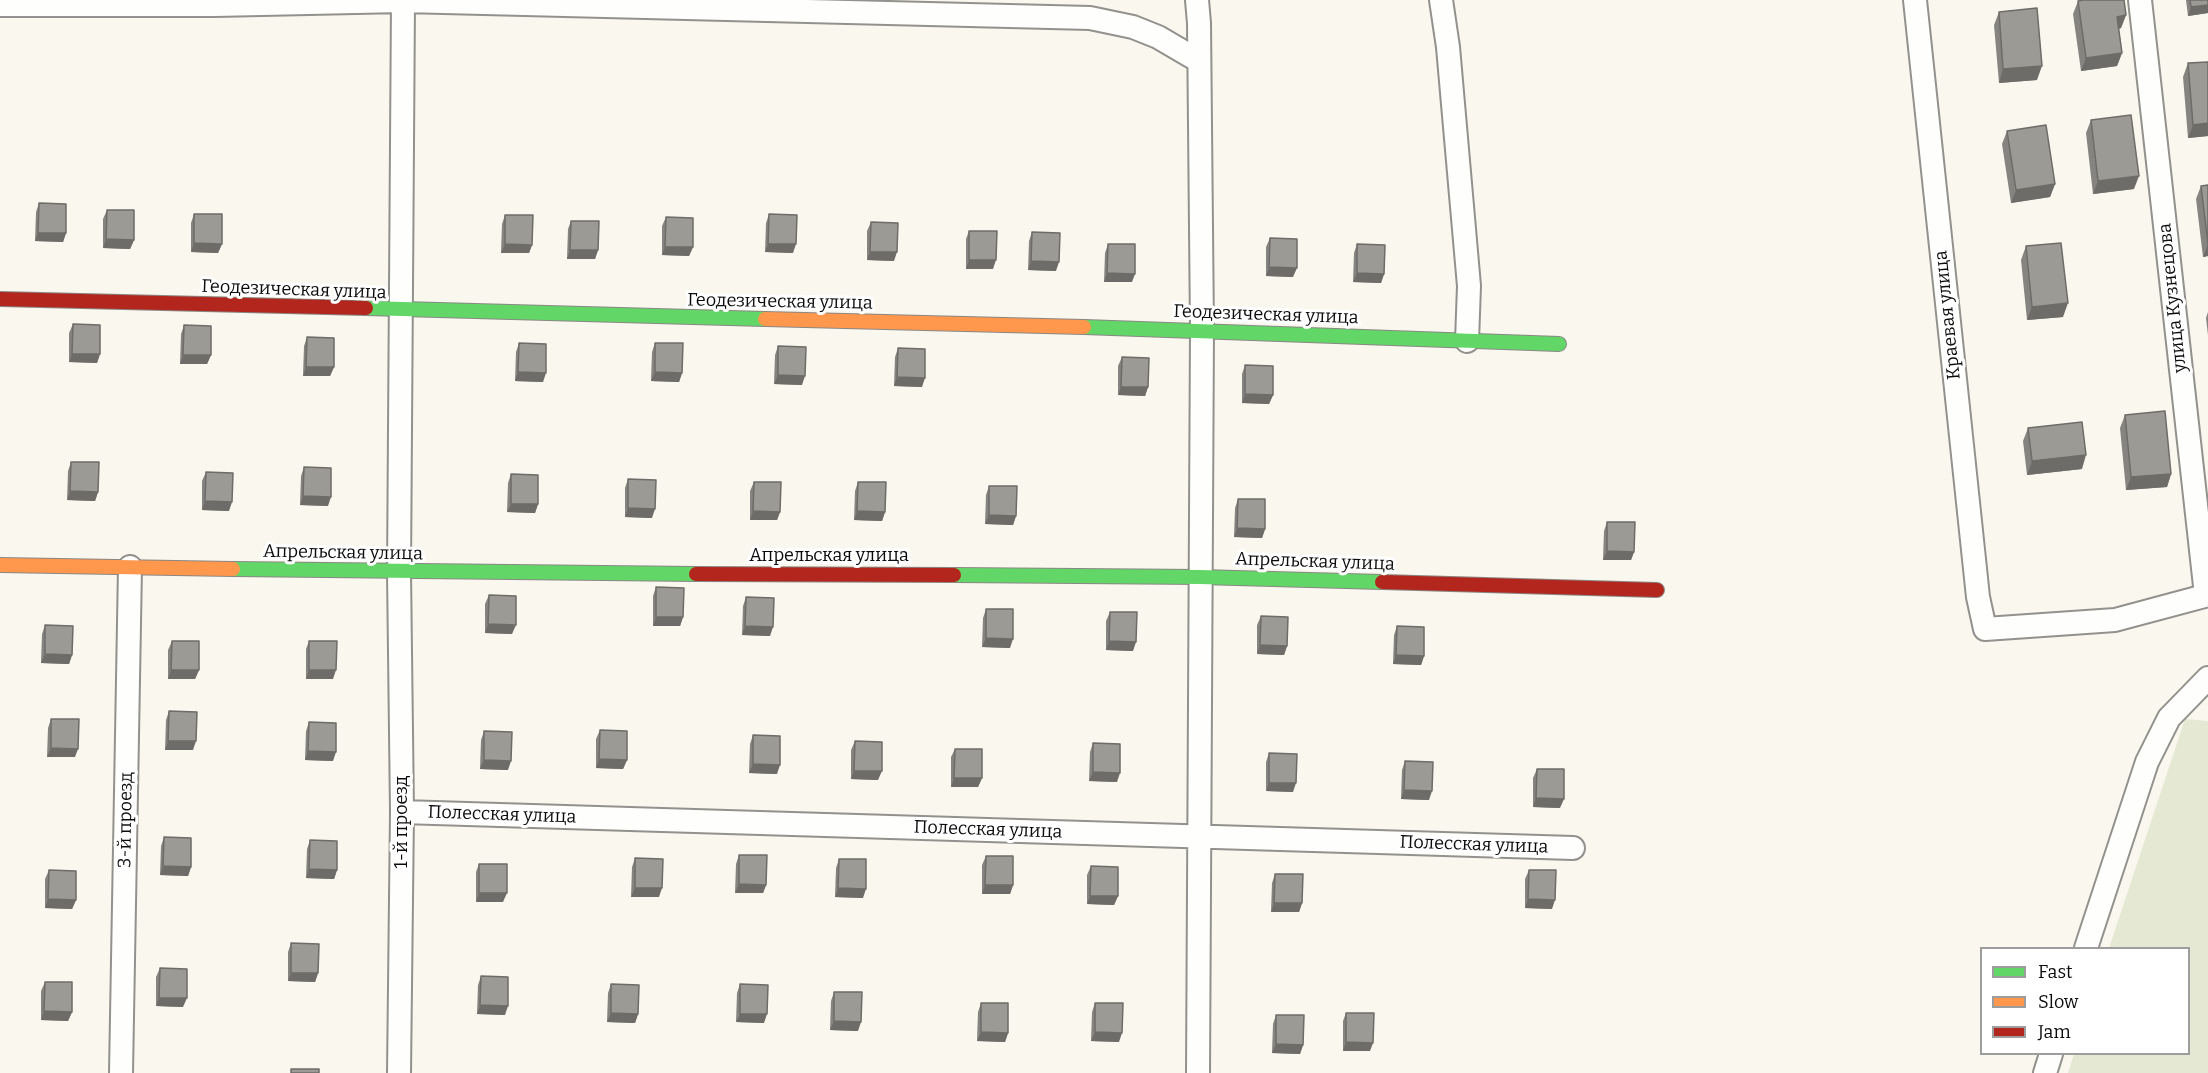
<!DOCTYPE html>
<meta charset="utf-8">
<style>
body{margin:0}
#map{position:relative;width:2208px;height:1073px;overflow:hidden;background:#faf7ee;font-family:Bitter,serif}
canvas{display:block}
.legend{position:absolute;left:1980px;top:947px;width:210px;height:108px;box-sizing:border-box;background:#fff;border:2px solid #9d9d9d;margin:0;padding:8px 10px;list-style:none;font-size:18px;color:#0b0b0b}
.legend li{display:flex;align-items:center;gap:12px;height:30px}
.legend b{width:30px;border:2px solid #9d9d9d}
</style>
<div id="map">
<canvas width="2208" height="1073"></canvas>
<ul class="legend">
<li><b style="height:8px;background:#63d668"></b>Fast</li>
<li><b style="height:8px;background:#ff974d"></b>Slow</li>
<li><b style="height:8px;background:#b3261e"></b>Jam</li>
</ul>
</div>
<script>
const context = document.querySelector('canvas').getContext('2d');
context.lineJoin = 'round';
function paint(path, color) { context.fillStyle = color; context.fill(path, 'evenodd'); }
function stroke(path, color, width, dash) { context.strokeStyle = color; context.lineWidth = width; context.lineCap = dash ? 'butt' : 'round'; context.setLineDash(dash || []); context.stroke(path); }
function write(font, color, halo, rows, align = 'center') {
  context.font = font + ' Bitter,serif'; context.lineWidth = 6; context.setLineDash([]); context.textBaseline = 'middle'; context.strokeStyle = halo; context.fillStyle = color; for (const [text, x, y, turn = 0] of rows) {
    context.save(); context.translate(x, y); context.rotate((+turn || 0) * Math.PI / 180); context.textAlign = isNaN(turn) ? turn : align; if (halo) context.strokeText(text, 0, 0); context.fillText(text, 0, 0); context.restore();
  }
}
paint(new Path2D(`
 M2185,719L2208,721V1073H2068L2074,1054H2188V948H2109Z`), '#e5e9d4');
const street = new Path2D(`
 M1197,0L1199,23L1202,330L1198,1073
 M1441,0L1448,47L1469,286L1467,341
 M1915,0L1978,597L1985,629L2115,620L2208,595
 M2140,0L2206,595
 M0,5H215L403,1L1090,18L1133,27L1158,37L1199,61
 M402,812L1573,848
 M2086,948L2147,762L2169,718L2208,678
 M121,1073L130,567
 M399,1073L402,812L399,572L403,1
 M2045,1073L2051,1054`);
const fast = new Path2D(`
 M366,308L765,319
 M1084,327L1559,344
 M233,569L696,574
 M954,575L1200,577L1382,582`);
const slow = new Path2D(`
 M765,319L1084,327
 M0,565L233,569`);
const jam = new Path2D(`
 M0,299L366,308
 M696,574L954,575
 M1382,582L1657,590`);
stroke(street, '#93918d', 26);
stroke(fast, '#898884', 16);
stroke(slow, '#898884', 16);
stroke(jam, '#898884', 16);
stroke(street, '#fefefc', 22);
stroke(fast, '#63d668', 14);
stroke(slow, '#ff974d', 14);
stroke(jam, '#b3261e', 14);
paint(new Path2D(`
 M2186,0H2208V13L2188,16Z
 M2078,1L2126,15L2121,28L2119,29L2122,53L2117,66L2081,71L2073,14Z
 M1999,12L2037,80L1999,83L1994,25Z
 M2188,63L2208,136L2188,138L2183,77Z
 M2091,120L2134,189L2093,194L2086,133Z
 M2007,131L2055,184L2050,197L2011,203L2002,144Z
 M2208,185V256L2203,257L2196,199L2201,186Z
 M39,203L66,233L63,242L35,241L36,212Z
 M107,210L134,240L130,249L103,248V219Z
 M194,214L222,244L218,253L191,252V223Z
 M769,214L793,253L765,252L766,223Z
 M505,215L532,245L529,253H501L502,224Z
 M666,217L693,247L689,256L662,255V226Z
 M571,221L598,250L595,259H567L568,229Z
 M871,222L894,261L867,260V231Z
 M969,231L993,269H966V239Z
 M1032,232L1056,271L1028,270L1029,241Z
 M1270,238L1293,277L1266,276V247Z
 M1108,244L1132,282H1104L1105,253Z
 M1357,244L1384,274L1381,283L1353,282L1354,253Z
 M2026,246L2063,317L2027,320L2021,260Z
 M2208,312V335L2206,318Z
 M73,324L100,354L97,363L69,362V333Z
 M184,325L211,355L207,364H180L181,334Z
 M307,337L334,367L330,376H303L304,346Z
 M519,343L543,382L515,381L516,352Z
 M655,343L682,373L679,382L651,381L652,352Z
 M778,346L802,385L774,384L775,355Z
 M898,348L922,387L894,386L895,357Z
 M1122,357L1148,387L1145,396L1118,395V366Z
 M1245,365L1273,395L1269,404L1242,403V374Z
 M2125,415L2171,474L2167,487L2126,490L2120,428Z
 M2028,428L2082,469L2027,475L2023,441Z
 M71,462L98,492L95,501L67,500L68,471Z
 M304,467L328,506L300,505L301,476Z
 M206,472L229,511L202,510V481Z
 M511,474L538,504L535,513L507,512L508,483Z
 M628,479L652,518L625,517V488Z
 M754,482L780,512L777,520H750V491Z
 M858,482L885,512L882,521L854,520L855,491Z
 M989,486L1016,516L1013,525L985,524L986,495Z
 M1238,499L1265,529L1262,538L1234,537L1235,508Z
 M1607,522L1634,552L1631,560H1603L1604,531Z
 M656,587L683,617L680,626H653V596Z
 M489,595L512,634L485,633V604Z
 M746,597L770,636L742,635L743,606Z
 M986,609L1010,648L982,647L983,618Z
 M1110,612L1133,651L1106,650V621Z
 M1261,616L1287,646L1284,655L1257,654V625Z
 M45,625L72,655L69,664L41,663L42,634Z
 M1397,626L1424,656L1421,665L1393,664L1394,635Z
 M172,641L199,670L195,679H168V650Z
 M309,641L333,679H306V649Z
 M169,711L193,750H165L166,720Z
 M51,719L75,757H47L48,728Z
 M309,722L333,761L305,760L306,731Z
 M600,730L627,760L623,769L596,768V739Z
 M484,731L508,770L480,769L481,740Z
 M753,735L777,774L749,773L750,744Z
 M855,741L878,780L851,779V750Z
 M1093,743L1117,782L1089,781L1090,752Z
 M955,749L982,778L978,787H951V757Z
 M1269,753L1293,792L1266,791V762Z
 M1405,761L1429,800L1401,799L1402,770Z
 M1537,769L1560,808L1533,807V778Z
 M164,837L191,867L188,876L160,875L161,846Z
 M310,840L337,870L334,879L306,878L307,849Z
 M739,855L766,885L763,893H735L736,864Z
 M986,856L1013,885L1010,894H982V865Z
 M635,858L659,897H631L632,867Z
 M839,859L863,898L835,897L836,868Z
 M479,864L503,902H476V872Z
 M1091,866L1118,896L1114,905L1087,904V875Z
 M49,870L76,900L72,909L45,908V879Z
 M1529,870L1552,909L1525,908V879Z
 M1275,874L1302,903L1299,912H1271L1272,883Z
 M291,943L318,973L315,982L288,981V952Z
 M160,968L183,1007L156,1006V977Z
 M481,976L505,1015L477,1014L478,985Z
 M45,982L72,1012L68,1021L41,1020V991Z
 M611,984L638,1014L635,1023L607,1022L608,993Z
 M740,984L764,1023L736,1022L737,993Z
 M834,992L858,1031L830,1030L831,1001Z
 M981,1003L1008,1033L1005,1042L977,1041L978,1012Z
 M1095,1003L1119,1042L1091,1041L1092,1012Z
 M1346,1013L1370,1051H1343V1021Z
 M1276,1015L1303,1045L1300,1054L1272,1053L1273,1024Z`), '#868480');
paint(new Path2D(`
 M2208,5V13L2188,16L2191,7Z
 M2126,15L2121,28L2112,30L2117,17Z
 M2122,53L2117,66L2081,71L2086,58Z
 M2042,66L2037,80L1999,83L2003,69Z
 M2208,123V136L2188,138L2193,125Z
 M2139,176L2134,189L2093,194L2098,181Z
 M2055,184L2050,197L2011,203L2016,190Z
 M38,233H66L63,242L35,241Z
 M106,239L134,240L130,249L103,248Z
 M194,243L222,244L218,253L191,252Z
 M505,244L532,245L529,253H501Z
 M768,244H796L793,253L765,252Z
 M2208,244V256L2203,257Z
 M665,247H693L689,256L662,255Z
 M570,250H598L595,259H567Z
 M870,252H897L894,261L867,260Z
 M969,260H996L993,269H966Z
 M1031,261L1059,262L1056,271L1028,270Z
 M1269,267L1297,268L1293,277L1266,276Z
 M1107,273L1135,274L1132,282H1104Z
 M1357,273L1384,274L1381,283L1353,282Z
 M2068,303L2063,317L2027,320L2032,307Z
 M72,354H100L97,363L69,362Z
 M183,355H211L207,364H180Z
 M306,367H334L330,376H303Z
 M518,372L546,373L543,382L515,381Z
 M655,372L682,373L679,382L651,381Z
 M778,375L805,376L802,385L774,384Z
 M897,377L925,378L922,387L894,386Z
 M1121,387H1148L1145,396L1118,395Z
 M1245,394L1273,395L1269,404L1242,403Z
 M2086,455L2082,469L2027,475L2032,461Z
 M2171,474L2167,487L2126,490L2131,477Z
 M70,491L98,492L95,501L67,500Z
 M303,496L331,497L328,506L300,505Z
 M205,501L232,502L229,511L202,510Z
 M511,504H538L535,513L507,512Z
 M628,508L655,509L652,518L625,517Z
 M753,511L780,512L777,520H750Z
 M857,511L885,512L882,521L854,520Z
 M989,515L1016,516L1013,525L985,524Z
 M1237,528L1265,529L1262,538L1234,537Z
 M1607,551L1634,552L1631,560H1603Z
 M656,617H683L680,626H653Z
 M488,624L516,625L512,634L485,633Z
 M745,626L773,627L770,636L742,635Z
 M986,638L1013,639L1010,648L982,647Z
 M1109,641L1136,642L1133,651L1106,650Z
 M1260,645L1287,646L1284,655L1257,654Z
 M45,654L72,655L69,664L41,663Z
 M1396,655L1424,656L1421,665L1393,664Z
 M171,670H199L195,679H168Z
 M309,670H336L333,679H306Z
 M168,741H196L193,750H165Z
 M51,748L78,749L75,757H47Z
 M308,751L336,752L333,761L305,760Z
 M599,759L627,760L623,769L596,768Z
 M484,760L511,761L508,770L480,769Z
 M753,764L780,765L777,774L749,773Z
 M854,771H882L878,780L851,779Z
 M1093,772L1120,773L1117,782L1089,781Z
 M954,778H982L978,787H951Z
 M1269,783H1296L1293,792L1266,791Z
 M1404,790L1432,791L1429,800L1401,799Z
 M1536,798L1564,799L1560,808L1533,807Z
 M163,866L191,867L188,876L160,875Z
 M309,869L337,870L334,879L306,878Z
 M739,884L766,885L763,893H735Z
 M985,885H1013L1010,894H982Z
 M635,888H662L659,897H631Z
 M838,888L866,889L863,898L835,897Z
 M479,893H507L503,902H476Z
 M1090,896H1118L1114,905L1087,904Z
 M48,899L76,900L72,909L45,908Z
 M1528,899L1555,900L1552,909L1525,908Z
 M1274,903H1302L1299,912H1271Z
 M291,973H318L315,982L288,981Z
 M159,998H187L183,1007L156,1006Z
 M480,1005L508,1006L505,1015L477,1014Z
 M44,1011L72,1012L68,1021L41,1020Z
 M611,1013L638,1014L635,1023L607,1022Z
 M740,1014H767L764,1023L736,1022Z
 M834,1021L861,1022L858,1031L830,1030Z
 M981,1032L1008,1033L1005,1042L977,1041Z
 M1095,1032L1122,1033L1119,1042L1091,1041Z
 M1346,1042L1373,1043L1370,1051H1343Z
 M1276,1044L1303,1045L1300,1054L1272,1053Z`), '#6d6c68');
const building = new Path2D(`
 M2083,0H2124L2126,15L2117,17L2122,53L2086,58L2078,1Z
 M2190,0H2208V5L2191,7Z
 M2037,8L2042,66L2003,69L1999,12Z
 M2208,62V123L2193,125L2188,63Z
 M2131,115L2139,176L2098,181L2091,120Z
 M2046,125L2055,184L2016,190L2007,131Z
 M2208,185V244L2201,186Z
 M39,203L66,204V233H38Z
 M107,210H134V240L106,239Z
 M194,214H222V244L194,243Z
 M769,214L797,215L796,244H768Z
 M505,215H533L532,245L505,244Z
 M666,217L693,218V247H665Z
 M571,221H599L598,250H570Z
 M871,222L898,223L897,252H870Z
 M969,231H997L996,260H969Z
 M1032,232L1060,233L1059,262L1031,261Z
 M1270,238L1297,239V268L1269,267Z
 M2061,243L2068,303L2032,307L2026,246Z
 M1108,244H1135V274L1107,273Z
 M1357,244L1385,245L1384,274L1357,273Z
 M73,324L100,325V354H72Z
 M184,325L211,326V355H183Z
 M307,337L334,338V367H306Z
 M519,343L546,344V373L518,372Z
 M655,343H683L682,373L655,372Z
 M778,346L806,347L805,376L778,375Z
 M898,348L925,349V378L897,377Z
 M1122,357L1149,358L1148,387H1121Z
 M1245,365L1273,366V395L1245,394Z
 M2165,411L2171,474L2131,477L2125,415Z
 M2082,422L2086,455L2032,461L2028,428Z
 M71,462H99L98,492L70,491Z
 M304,467L331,468V497L303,496Z
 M206,472L233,473L232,502L205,501Z
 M511,474L538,475V504H511Z
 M628,479L656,480L655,509L628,508Z
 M754,482H781L780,512L753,511Z
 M858,482H886L885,512L857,511Z
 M989,486H1017L1016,516L989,515Z
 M1238,499H1265V529L1237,528Z
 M1607,522H1635L1634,552L1607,551Z
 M656,587L684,588L683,617H656Z
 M489,595L516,596V625L488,624Z
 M746,597L774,598L773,627L745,626Z
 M986,609H1013V639L986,638Z
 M1110,612H1137L1136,642L1109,641Z
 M1261,616L1288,617L1287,646L1260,645Z
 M45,625L73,626L72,655L45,654Z
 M1397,626L1424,627V656L1396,655Z
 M172,641H199V670H171Z
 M309,641H337L336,670H309Z
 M169,711L197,712L196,741H168Z
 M51,719H79L78,749L51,748Z
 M309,722L336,723V752L308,751Z
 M600,730L627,731V760L599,759Z
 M484,731L512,732L511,761L484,760Z
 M753,735L780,736V765L753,764Z
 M855,741L882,742V771H854Z
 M1093,743L1120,744V773L1093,772Z
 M955,749H982V778H954Z
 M1269,753L1297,754L1296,783H1269Z
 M1405,761L1433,762L1432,791L1404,790Z
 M1537,769H1564V799L1536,798Z
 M164,837L191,838V867L163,866Z
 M310,840L337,841V870L309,869Z
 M739,855H767L766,885L739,884Z
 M986,856H1013V885H985Z
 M635,858L663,859L662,888H635Z
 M839,859H866V889L838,888Z
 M479,864H507V893H479Z
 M1091,866L1118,867V896H1090Z
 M49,870L76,871V900L48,899Z
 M1529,870H1556L1555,900L1528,899Z
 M1275,874H1303L1302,903H1274Z
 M291,943L319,944L318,973H291Z
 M160,968L187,969V998H159Z
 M481,976L508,977V1006L480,1005Z
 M45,982H72V1012L44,1011Z
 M611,984L639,985L638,1014L611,1013Z
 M740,984L768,985L767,1014H740Z
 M834,992H862L861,1022L834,1021Z
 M981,1003H1008V1033L981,1032Z
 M1095,1003H1123L1122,1033L1095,1032Z
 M1346,1013H1374L1373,1043L1346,1042Z
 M1276,1015H1304L1303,1045L1276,1044Z
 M291,1069H319V1073H291Z`);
paint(building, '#9c9a95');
stroke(building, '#6d6c68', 1.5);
write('18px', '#0b0b0b', '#fff', [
 ["Геодезическая улица",294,290,2],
 ["улица Кузнецова",2173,298,-96],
 ["Геодезическая улица",780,302,1],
 ["Геодезическая улица",1266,315,2],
 ["Краевая улица",1948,315,-96],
 ["Апрельская улица",343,553,1],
 ["Апрельская улица",829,556],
 ["Апрельская улица",1315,562,2],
 ["Полесская улица",502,815,2],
 ["3-й проезд",126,820,-89],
 ["1-й проезд",402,822,-90],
 ["Полесская улица",988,830,2],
 ["Полесская улица",1474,845,2]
]);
</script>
